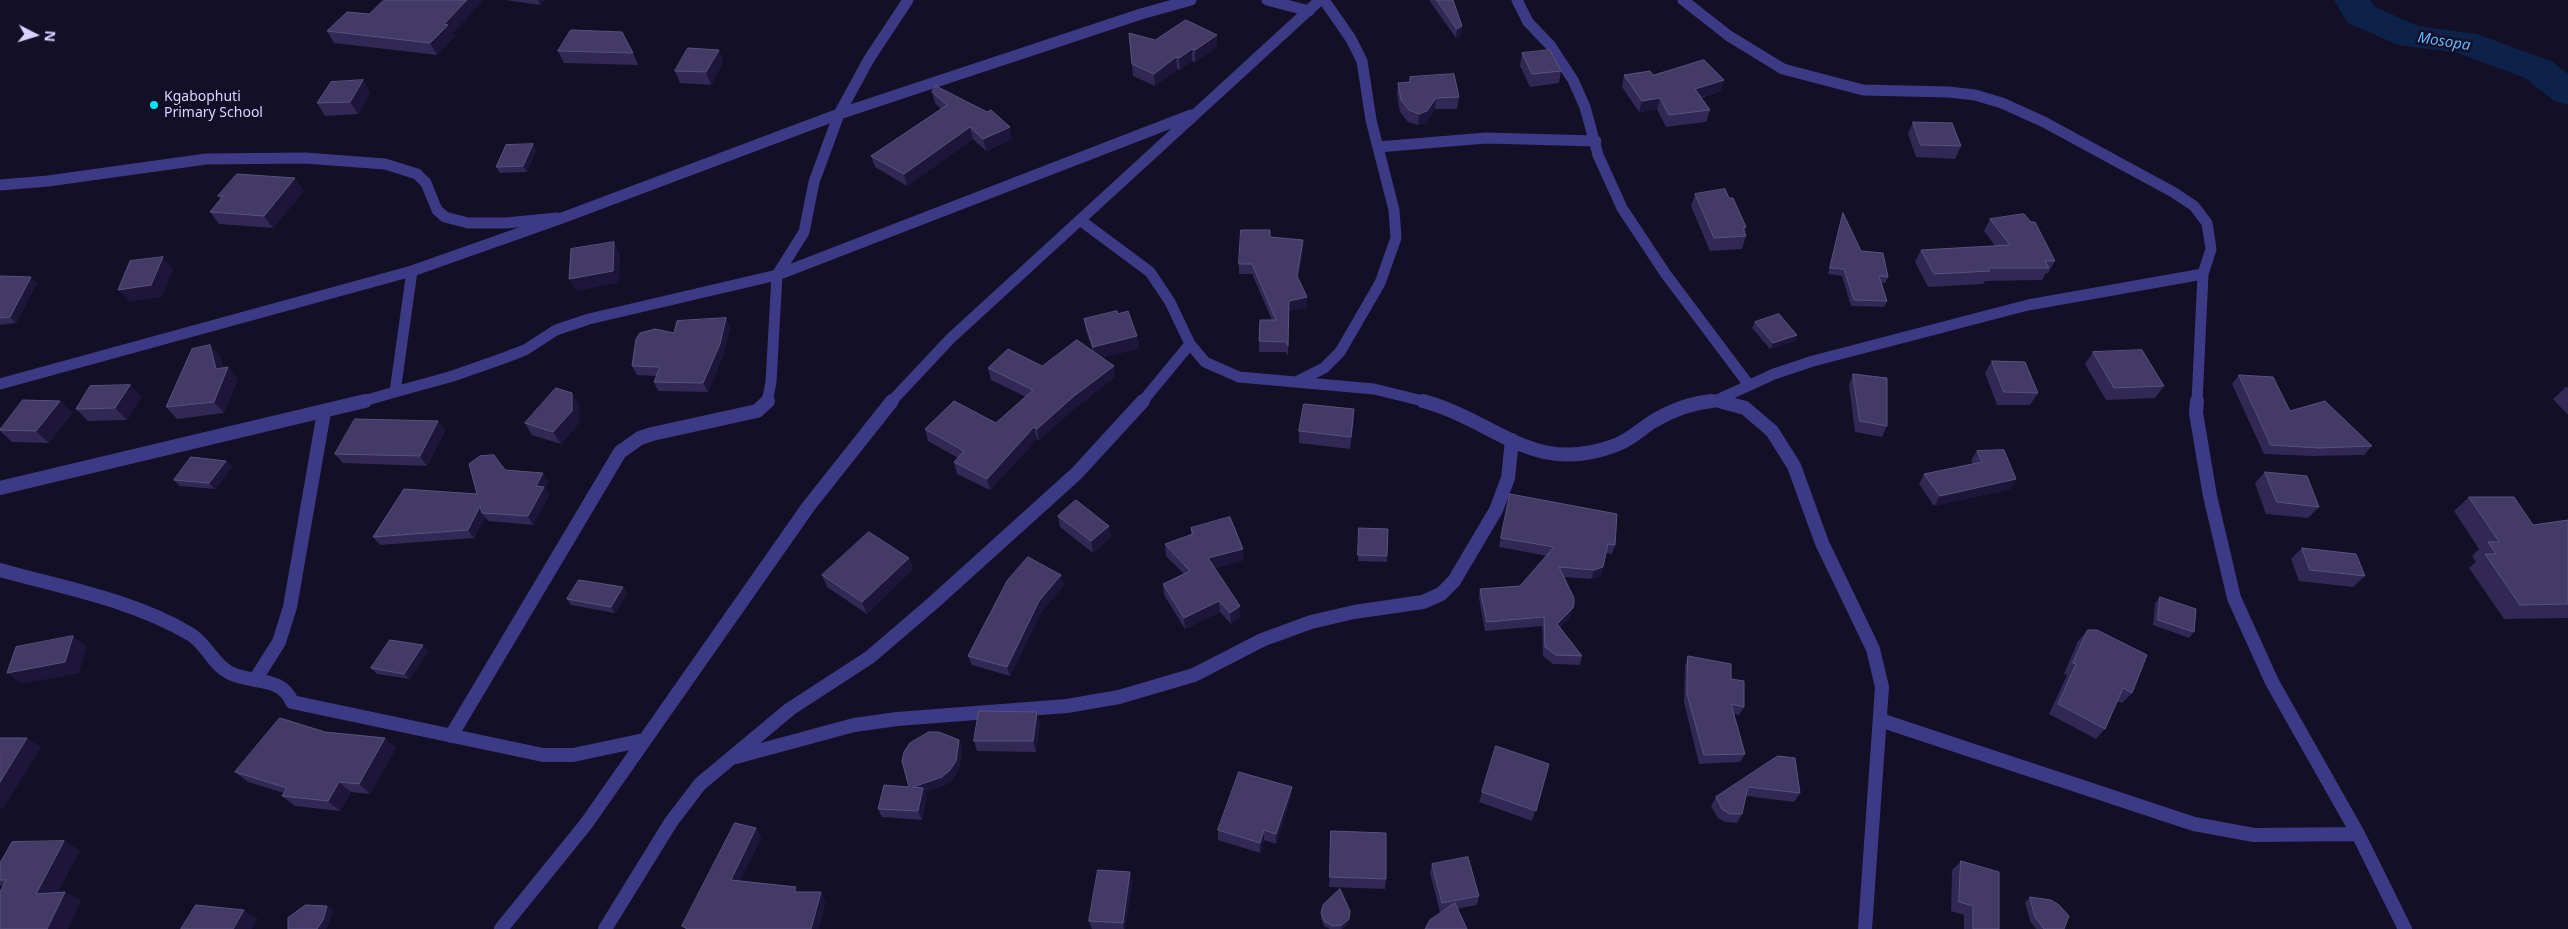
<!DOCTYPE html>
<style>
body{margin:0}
#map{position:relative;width:2568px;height:929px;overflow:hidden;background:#130f26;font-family:"Noto Sans",sans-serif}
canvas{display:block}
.north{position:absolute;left:10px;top:10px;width:50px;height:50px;-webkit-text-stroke:4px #130f26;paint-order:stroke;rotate:95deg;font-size:14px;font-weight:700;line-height:20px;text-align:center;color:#d9d4ff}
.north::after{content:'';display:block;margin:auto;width:18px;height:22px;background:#d9d4ff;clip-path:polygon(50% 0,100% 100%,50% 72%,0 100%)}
</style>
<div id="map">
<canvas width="2568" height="929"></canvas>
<div class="north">N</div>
</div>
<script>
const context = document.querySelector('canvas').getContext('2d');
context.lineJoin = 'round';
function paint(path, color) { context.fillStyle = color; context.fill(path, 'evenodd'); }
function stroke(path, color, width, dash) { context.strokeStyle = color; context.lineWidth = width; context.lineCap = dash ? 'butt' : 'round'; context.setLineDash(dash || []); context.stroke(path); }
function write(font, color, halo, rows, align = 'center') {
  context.font = font + ' "Noto Sans",sans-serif'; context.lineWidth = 5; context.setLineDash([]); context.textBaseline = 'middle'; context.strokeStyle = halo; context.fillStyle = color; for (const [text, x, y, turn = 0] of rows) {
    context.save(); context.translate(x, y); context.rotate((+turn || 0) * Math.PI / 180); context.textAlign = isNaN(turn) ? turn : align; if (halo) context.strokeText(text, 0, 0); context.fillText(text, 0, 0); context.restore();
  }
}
paint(new Path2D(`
 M2334,0H2370L2375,7L2418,26L2477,34L2553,62L2568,74V105L2554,101L2525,78L2458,53L2398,45L2348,23Z`), '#0c2248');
stroke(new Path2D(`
 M1517,0L1528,22L1550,45L1573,80L1585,107L1598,155L1622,208L1665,273L1749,385
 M1683,0L1729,36L1783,69L1863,90L1949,92L1975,95L2002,103L2044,122L2173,192L2194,206L2207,223L2211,249L2203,274L2197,402
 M1378,147L1486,138L1596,141
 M0,185L48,181L206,159L305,158L385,164L417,174L426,183L437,210L445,217L468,223H506L557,218
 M1080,220L1150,272L1170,302L1190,344L1205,362L1239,377L1374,389L1427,402
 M1296,382L1324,368L1340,352L1380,283L1396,238L1394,210L1371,120L1362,61L1351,39L1324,0
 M1717,400L1723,402
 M1142,402L1190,344
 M1701,402L1717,400L1774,374L1813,361L2028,305L2203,274`), '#3d3a85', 11);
stroke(new Path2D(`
 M1423,401C1497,421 1533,477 1616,445C1630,440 1640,430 1652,422C1670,411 1691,403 1712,401
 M1719,401L1745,408L1772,431L1794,466L1822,543L1873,649L1882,687L1865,929
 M2197,401L2196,413L2210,496L2234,598L2272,682L2358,834L2405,929
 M1880,720L2194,824L2254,835L2358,834
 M732,758L854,725L897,719L1067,706L1119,697L1194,675L1262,640L1311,622L1354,612L1423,602L1441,594L1454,581L1496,510L1508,478L1512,440
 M605,929L671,822L700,784L790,709L870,657L933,603L1077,473L1143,401`), '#3d3a85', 14);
stroke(new Path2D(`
 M1267,0L1309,11
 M0,384L412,271L562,218L839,114L1141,14L1191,0
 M395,392L453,376L504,358L525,350L556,330L589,319L777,275L1191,115
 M360,402L395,392L412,271
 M767,402L771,382L777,275L804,232L814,182L839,114L869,59L908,0
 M891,402L950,339L1320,0`), '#3d3a85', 11);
stroke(new Path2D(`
 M0,488L365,401
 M0,570C64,588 133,600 190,634C206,643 213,665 230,673C252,684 282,676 292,702L543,755H573L644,740
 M255,680L279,642L290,607L324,412
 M451,736L620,452L640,438L652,434L757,411L768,401
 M501,929L586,824L808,507L892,401`), '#3d3a85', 14);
paint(new Path2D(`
 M505,0H545L540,5Z
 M1429,0H1453L1462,26L1461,36L1456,38Z
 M327,31L453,33L455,36L437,55L334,43Z
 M1129,33L1155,40L1217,47L1195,62L1192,61L1180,70L1177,69L1155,86L1133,76Z
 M719,50L723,62L711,85L680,83L675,71Z
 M558,51L633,53L638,65L564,63Z
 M1522,53L1561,71L1559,83L1530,87L1520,66Z
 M1624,75H1653L1721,91L1701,98L1710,110L1706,122L1666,127L1657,109L1639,112L1622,87Z
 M1410,77L1459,97L1457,109H1435L1426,123L1418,125L1408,122L1400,112L1397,94L1398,83H1409Z
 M363,80L370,93L358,114L325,116L317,103Z
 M932,92L1012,139L986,151L973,139L907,186L875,167L871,156L941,109L935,103Z
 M1913,122L1961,146L1955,159L1916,157L1908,134Z
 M536,150L527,172L500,173L496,167Z
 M304,191L273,228L219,224L210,212L221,199L218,196Z
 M1695,194L1729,198L1746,227L1745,232L1746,236L1742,249L1710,251L1691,206Z
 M1843,213L1861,251L1888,277L1885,283H1881L1887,301L1884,307L1851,306L1842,276L1828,274L1841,220Z
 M1990,219L2055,261L2048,273H2046L2042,280L1985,281L1983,284L1928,287L1915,262L1921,250L1995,246L1984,231Z
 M1270,237L1303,240V250L1298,278L1307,297V307L1289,311L1288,356L1286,352H1259V341L1272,320L1252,274H1239V264Z
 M0,276L37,283L16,323L0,325Z
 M1118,314L1137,336L1138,349L1102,357L1115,377L1076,407L1039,440L1037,439L990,490L957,474L954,462L958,458L928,441L925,429L996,423L1026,397L991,380L988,368L1042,366L1093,351L1086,331L1084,319Z
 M726,318L730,327L724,353L708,392L658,391L654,382L656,376L637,375L632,366L674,333Z
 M1755,322L1797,335L1795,341L1770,349L1752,328Z
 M2093,352L2164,386L2155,398L2106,400L2085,364Z
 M220,356L223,368L228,367L238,379L224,413L177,419L166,407Z
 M1992,361L2038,393L2030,405H1997L1985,373Z
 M1853,374L1887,426L1882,437L1855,432L1849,385Z
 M2239,375L2290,411L2372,446L2364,455L2312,456L2264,454L2232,384Z
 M130,385L141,397L127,420L88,421L76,409Z
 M2566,387H2568V415L2553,399Z
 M572,393L579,405V423L561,444L532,435L525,423Z
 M60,401L72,413L49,443L12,442L0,431V429Z
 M438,421L445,431L427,466L343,463L335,454Z
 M1354,421L1350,449L1299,443V431Z
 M1977,451L2016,479L2010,489L1934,506L1919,484L1924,474L1973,464L1971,460Z
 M226,461L232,467L215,489L180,486L174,480Z
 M505,470L549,482L545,488L549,495L533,525L488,521L485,517L474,538L380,545L373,537L477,494Z
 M2265,472L2319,507L2308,518L2266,514L2255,483Z
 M1510,494L1615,545L1612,554L1606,553L1601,576L1591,579L1564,577L1570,618L1560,627L1582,656L1580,665L1553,664L1543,656L1542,626L1485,631L1479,598L1480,589L1520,586L1547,556L1499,547Z
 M2469,497L2533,525L2568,520V618L2504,619L2469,568L2476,562L2472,556L2479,549L2454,511Z
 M1058,516L1109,526L1111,537L1093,553L1060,527Z
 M1191,528L1244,560L1215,568L1240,606V617L1231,624L1220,612L1185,629L1164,595L1163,584L1184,574L1166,556L1165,544L1191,535Z
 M1359,528L1387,556V562L1358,561Z
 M2302,548L2365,576L2353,587L2299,581L2291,559Z
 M909,558L913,569L867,614L827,587L822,575Z
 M1061,575L1064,585L1042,611L1010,676L972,665L968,656Z
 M623,587L627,593L615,613L571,605L567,599Z
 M2160,597L2194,632L2189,638L2153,625L2155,603Z
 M2088,630L2132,693L2122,703L2117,701L2105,729L2096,739L2049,714L2067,675L2064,674L2078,641Z
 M423,645L428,651L410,679L377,674L371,668Z
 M1688,656L1731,679L1744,707L1739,715L1734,714L1745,754L1740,762L1699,764L1684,702L1685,666Z
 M1040,723L1036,752L977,751L974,741Z
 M325,732L385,738L396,748L370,794L351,792L340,811L295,806L282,796L284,793L248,782L235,772Z
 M959,740L962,749L959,769L954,778L945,785L925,792L927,796L922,820L882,817L878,809L909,787Z
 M1778,756L1800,793L1794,802L1746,796L1742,814L1737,823L1725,822L1718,818L1711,806L1716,797Z
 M1549,764L1532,821L1479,802L1482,792Z
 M1291,797L1276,844L1264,840L1260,853L1218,840V830Z
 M1331,831L1386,879L1385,889L1329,887Z
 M80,850L57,893L65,892L81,901L3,887L0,885V863Z
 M1961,861L1999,929H1964V915L1951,911L1952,870Z
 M1432,864L1479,896L1477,905L1440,912L1430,873Z
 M1132,881L1125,929H1092L1089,921Z
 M2030,897L2064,929H2036L2030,921L2025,902Z
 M1350,911L1348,924L1342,929H1330L1324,926L1321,918V913Z`), '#312854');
paint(new Path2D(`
 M467,0H484L453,33L455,36L437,55L430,43L444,24Z
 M538,0H545L540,5Z
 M1462,26L1461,36L1456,38L1457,29Z
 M1217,35V47L1195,62V50Z
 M1192,49V61L1180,70L1179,58Z
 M719,50L723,62L711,85L706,72Z
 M1176,57L1177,69L1155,86L1154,74Z
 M363,80L370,93L358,114L350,102Z
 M1724,80L1721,91L1692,100L1695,89Z
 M1436,98L1435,109L1426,123L1418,125L1419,114Z
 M1660,98L1657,109L1639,112L1642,101Z
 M970,127L973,139L907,186L904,174Z
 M1010,127L1012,139L986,151L983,139Z
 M533,144L536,150L527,172L523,166Z
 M295,178L304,191L273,228L264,216Z
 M1303,240V250L1297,286V276Z
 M614,242L620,254L619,283L576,291L569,279Z
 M163,257L173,269L162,297L129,302L118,290Z
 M31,277L37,283L16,323L10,317Z
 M1307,297V307L1289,311L1288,356L1289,301Z
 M726,318L730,327L724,353L708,392L703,383Z
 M1797,335L1795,341L1770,349L1773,343Z
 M1137,336L1138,349L1095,359L1093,347Z
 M210,345L220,356L225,376L228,367L238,379L224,413L214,402L216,369Z
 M1114,366L1115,377L1076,407L1039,440L1037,429L1074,396Z
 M130,385L141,397L127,420L115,408Z
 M572,393L579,405V423L561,444L553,432Z
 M60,401L72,413L49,443L36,431Z
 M1354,409V421L1350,449L1351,437Z
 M438,421L445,431L427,466L420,456Z
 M1034,427L1037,439L990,490L987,479Z
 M226,461L232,467L215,489L209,483Z
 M543,473L549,482L545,488L549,495L533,525L528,516L536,486Z
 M2016,479L2010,489L1934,506L1940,496Z
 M480,506L482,513L485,517L474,538L468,530Z
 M1109,526L1111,537L1093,553L1091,541Z
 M1243,549L1244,560L1209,570L1208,558Z
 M909,558L913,569L867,614L862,602Z
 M1603,567L1601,576L1591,579L1594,570Z
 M1061,575L1064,585L1042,611L1010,676L1007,667L1039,601Z
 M623,587L627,593L615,613L611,607Z
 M1219,601L1220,612L1185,629L1184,618Z
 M1240,606V617L1231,624L1230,613Z
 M1573,608L1570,618L1554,633L1557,624Z
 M73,636L87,647L79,673L22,684L7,673Z
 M423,645L428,651L410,679L404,674Z
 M1037,712L1040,723L1036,752L1033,741Z
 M27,738L41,747L3,809L0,807V782Z
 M385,738L396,748L370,794L359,784Z
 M959,740L962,749L959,769L954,778L945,785L925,792L927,796L922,820L918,811L913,787Z
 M339,782L351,792L340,811L328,801Z
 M1292,787L1291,797L1276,844V834Z
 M756,828L762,837L737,888L731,880Z
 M1264,830V840L1260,853V843Z
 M64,841L80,850L52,904L36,894Z
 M1130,872L1132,881L1125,929H1124L1123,923Z
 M796,887L801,895L794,892Z
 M65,892L81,901L68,929H47Z
 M821,892L826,901L819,929H811Z
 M327,906L333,910L329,925L326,929H317Z
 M244,910L258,919L252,929H233Z
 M1349,919L1348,924L1341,929L1342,925Z`), '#1d163a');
const building = new Path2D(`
 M384,0H467L444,24L448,25L430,43L327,31L347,12L369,14Z
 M1437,0H1453L1462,26L1457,29Z
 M1186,20L1217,35L1195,50L1192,49L1179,58L1176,57L1154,74L1132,64L1129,33L1155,40Z
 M571,30L622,32L633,53L558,51Z
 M688,48L719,50L706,72L675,71Z
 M1550,50L1561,71L1532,74L1522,53Z
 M1704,60L1724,80L1695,89L1710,110L1669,115L1660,98L1642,101L1624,75L1650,71L1653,75Z
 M1454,74L1459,97L1436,98L1427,111L1419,114L1409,110L1401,100L1398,83L1410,82V77Z
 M363,80L350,102L317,103L331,82Z
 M936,86L987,112L991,110L1010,127L983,139L970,127L904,174L871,156L947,105L932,92Z
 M1913,122L1952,123L1961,146L1921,145Z
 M533,144L523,166L496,167L506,145Z
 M237,174L295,178L264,216L210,212L223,196H218Z
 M1725,189L1729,198H1733L1746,227L1743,228L1746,236L1714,238L1695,194Z
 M1843,213L1861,251L1883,253L1888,277L1879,276L1887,301L1854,300L1844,269L1830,268Z
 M2024,214L2031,222H2035L2055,261H2045L2049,268H1988L1990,271L1934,274L1921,250L2010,245L1990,219Z
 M1241,230H1270V237L1303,240L1297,276L1307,297L1289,301L1288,346L1286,342L1259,341L1260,320H1276L1252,264H1239Z
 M614,242L613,271L569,279L571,249Z
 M163,257L151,285L118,290L130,261Z
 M0,276L31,277L10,317L0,318Z
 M1117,311L1118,314L1128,311L1137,336L1093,347L1084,319Z
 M1779,314L1797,335L1773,343L1755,322Z
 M726,318L720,344L703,383L654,382L660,367L632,366L636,339L640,333L655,329L674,333L677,321Z
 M1077,340L1114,366L1074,396L1037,429L1034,427L987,479L954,462L964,451L925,429L954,401L996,423L1033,390L988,368L1008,349L1042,366Z
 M210,345L216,369L228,367L214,402L166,407L192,349Z
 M2142,350L2164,386L2114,388L2093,352Z
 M1992,361L2025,362L2038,393L2004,392Z
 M1853,374L1887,378V426L1860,421Z
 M2239,375L2273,377L2290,411L2325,401L2372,446L2319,448L2271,445Z
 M130,385L115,408L76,409L90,386Z
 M556,388L572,393V411L553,432L525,423Z
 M23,400L60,401L36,431L0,430Z
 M1304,404L1354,409L1351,437L1299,431Z
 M355,419L438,421L420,456L335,454Z
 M2004,450L2016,479L1940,496L1924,474L1982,462L1977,451Z
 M494,455L505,470L543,473L536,486L544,487L528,516L482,513L480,506L468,530L373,537L404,489L477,494L469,464L480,456Z
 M191,457L226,461L209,483L174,480Z
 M2265,472L2307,476L2319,507L2277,502Z
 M1510,494L1617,514L1615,545L1608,544L1603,567L1594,570L1559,567L1574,598V604L1573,608L1557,624L1582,656L1556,655L1545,647L1544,617L1487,622L1480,589L1520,586L1554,547L1501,538Z
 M2469,497H2514L2533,525L2568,520V604L2520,605L2485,554H2496L2488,542H2499Z
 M1076,500L1109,526L1091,541L1058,516Z
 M1230,517L1243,549L1208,558L1240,606L1230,613L1219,601L1184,618L1163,584L1190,571L1165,544L1193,534L1191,528Z
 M1359,528L1388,529L1387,556L1358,555Z
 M869,532L909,558L862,602L822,575Z
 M2302,548L2356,554L2365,576L2310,570Z
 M1028,557L1061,575L1039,601L1007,667L968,656L1007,581Z
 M579,580L623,587L611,607L567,599Z
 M2160,597L2196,609L2194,632L2158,620Z
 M2088,630H2097L2147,655L2132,693L2123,688L2105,729L2058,704L2076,664L2073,663Z
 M73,636L65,662L7,673L16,647Z
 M390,640L423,645L404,674L371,668Z
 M1688,656L1731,664V679L1744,681V707L1731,704L1745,754L1704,755L1687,694Z
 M979,711L1037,712L1033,741H974Z
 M280,718L325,732L385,738L359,784L339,782L328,801L282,796L287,788L235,772Z
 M929,732H939L959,740L956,761L950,770L942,777L913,787L923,788L918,811L878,809L884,785L909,787L902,761L904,752L910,743Z
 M0,738H27L0,782Z
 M1496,746L1549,764L1536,811L1482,792Z
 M1778,756L1795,758L1800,793L1748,787L1742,814H1730L1722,809L1716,797Z
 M1239,772L1292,787L1276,834L1264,830L1260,843L1218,830Z
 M735,823L756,828L731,880L796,887L794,892H821L811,929H687L682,926Z
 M1331,831L1386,833V879L1330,877Z
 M64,841L36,894L65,892L47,929H0V892L6,880H0V863L12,842Z
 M1468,857L1479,896L1442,903L1432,864Z
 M1961,861L1999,872V929H1973V906L1959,902Z
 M1098,870L1130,872L1123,923L1089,921Z
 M1340,889L1350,911L1349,919L1342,925L1333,926L1325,922L1321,913L1323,905Z
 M2030,897L2051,900L2059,905L2069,916L2064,929H2044L2035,917Z
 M1455,903L1467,929H1425L1430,920Z
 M196,905L244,910L233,929H181Z
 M306,905L327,906L323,920L317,929H288V918Z`);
paint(building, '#433a66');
stroke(building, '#5a527e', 1);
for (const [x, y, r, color] of [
 [154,105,5,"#00e5ff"]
]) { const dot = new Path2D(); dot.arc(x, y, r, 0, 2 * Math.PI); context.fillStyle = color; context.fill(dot); stroke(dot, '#130f26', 2); }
write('14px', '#d9d4ff', '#130f26', [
 ["Kgabophuti",164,97],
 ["Primary School",164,113]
], 'left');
write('italic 15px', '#62b6ff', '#130f26', [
 ["Mosopa",2444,42,9]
]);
</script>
